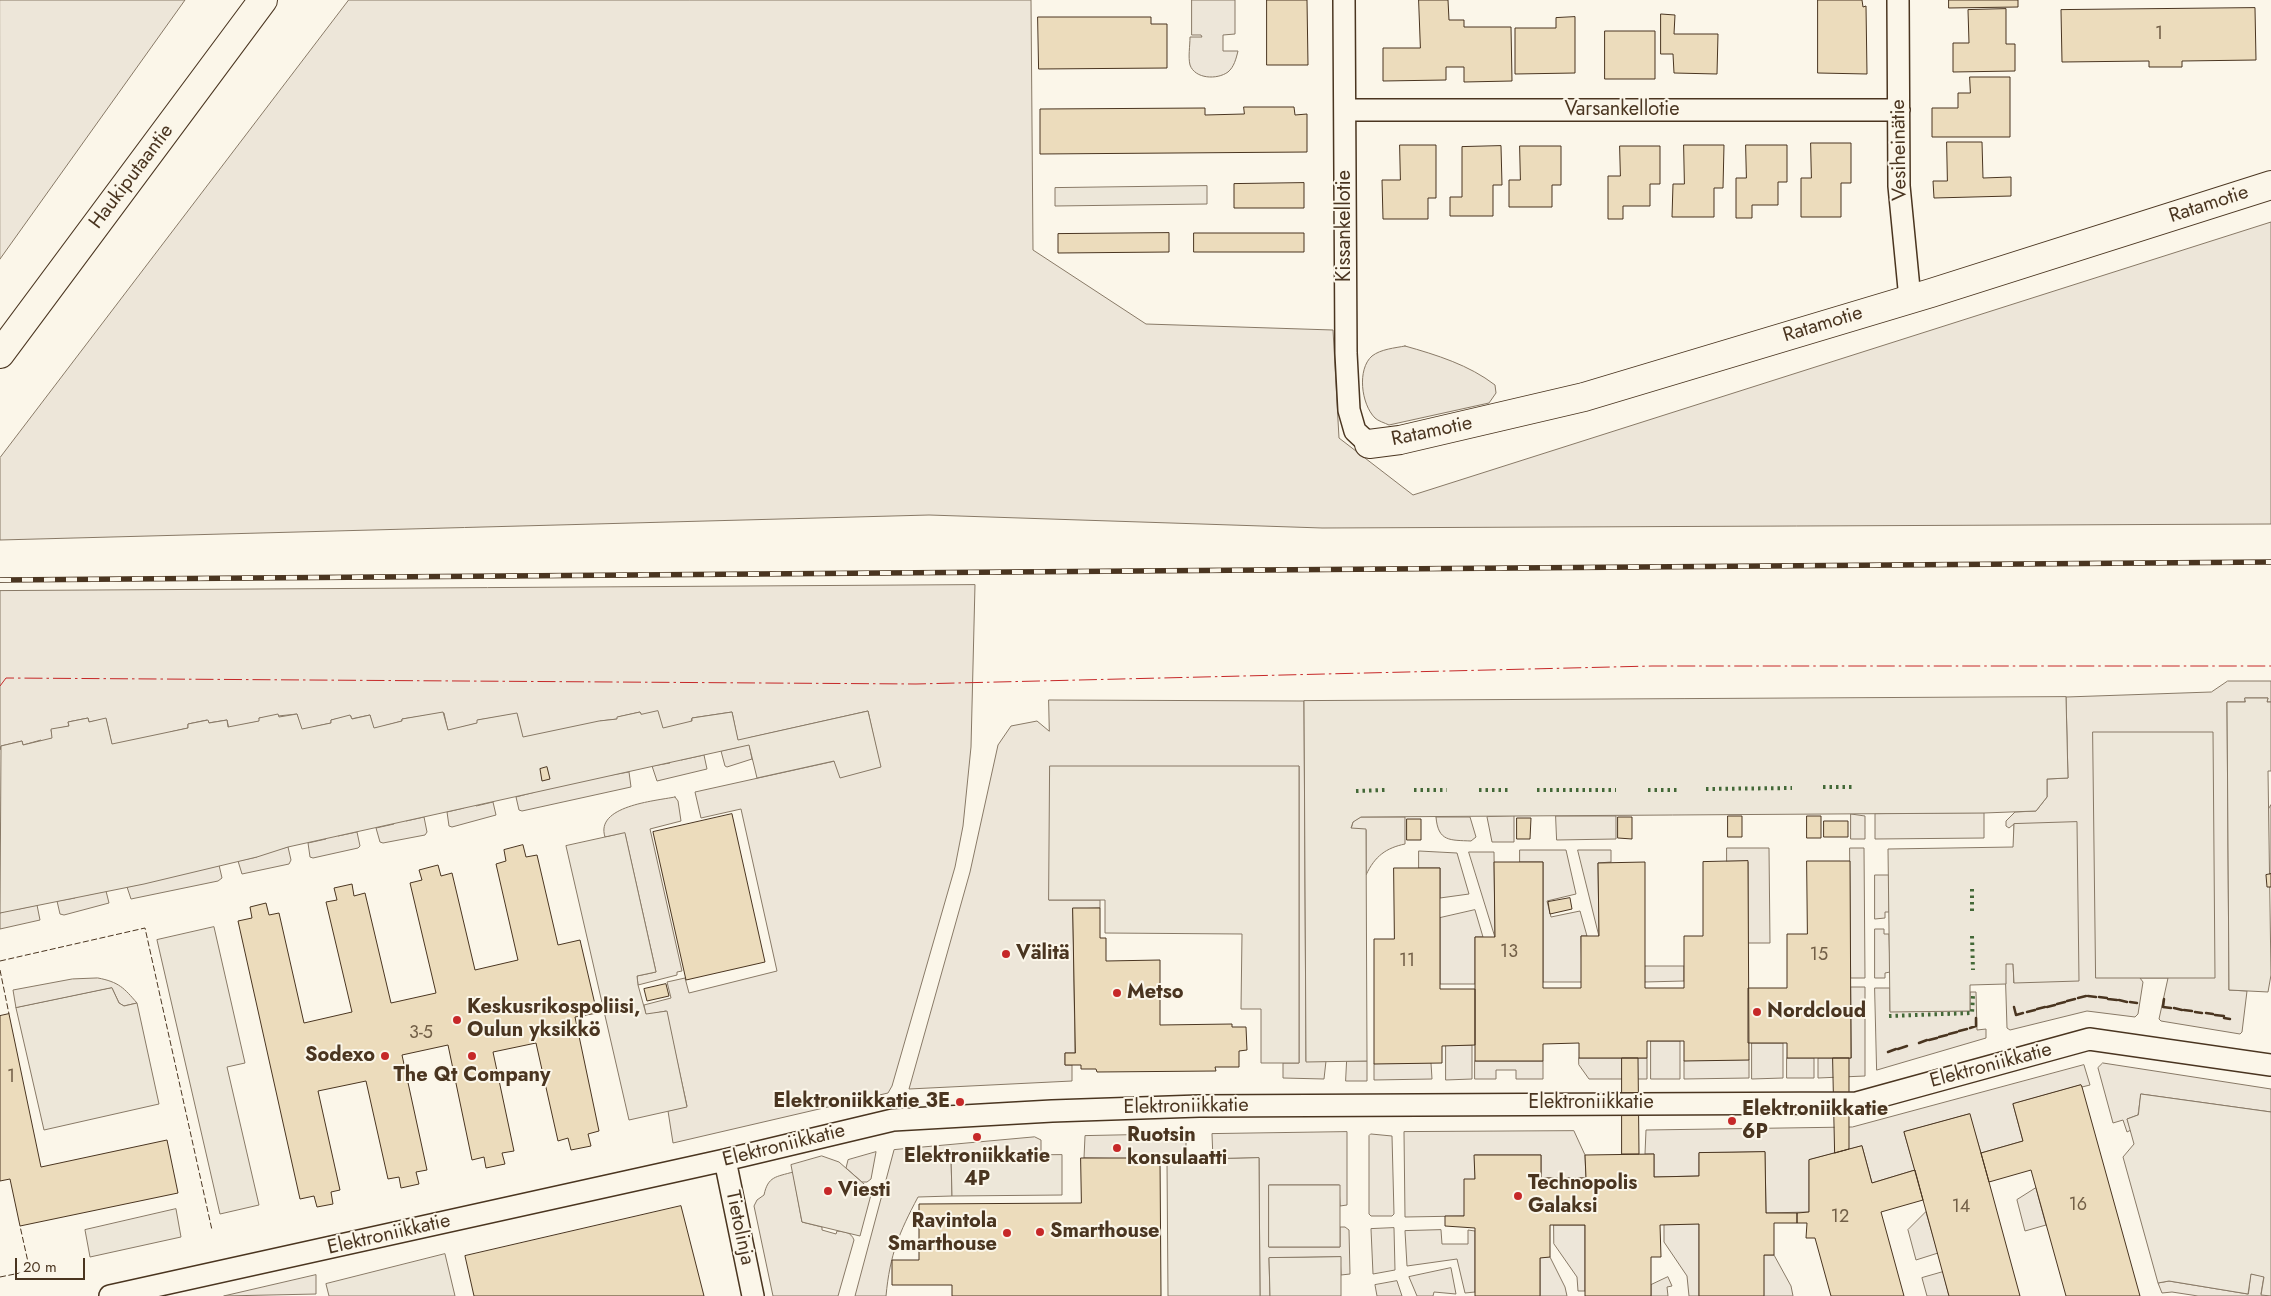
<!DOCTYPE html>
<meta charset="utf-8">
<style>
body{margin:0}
#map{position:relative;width:2271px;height:1296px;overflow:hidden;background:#fbf6e9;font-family:Jost,sans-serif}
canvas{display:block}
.scale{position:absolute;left:15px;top:1258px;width:70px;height:22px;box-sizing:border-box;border:2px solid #4a3520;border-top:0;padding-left:6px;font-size:15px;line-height:18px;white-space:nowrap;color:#4a3520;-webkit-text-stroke:4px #fbf6e9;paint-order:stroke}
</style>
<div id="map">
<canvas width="2271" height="1296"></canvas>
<div class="scale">20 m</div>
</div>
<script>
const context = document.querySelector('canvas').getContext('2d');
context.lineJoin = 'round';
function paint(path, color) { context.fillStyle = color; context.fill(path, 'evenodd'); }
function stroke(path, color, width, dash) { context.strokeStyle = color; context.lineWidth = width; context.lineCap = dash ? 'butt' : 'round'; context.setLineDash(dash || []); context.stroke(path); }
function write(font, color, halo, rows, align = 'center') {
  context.font = font + ' Jost,sans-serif'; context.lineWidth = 4; context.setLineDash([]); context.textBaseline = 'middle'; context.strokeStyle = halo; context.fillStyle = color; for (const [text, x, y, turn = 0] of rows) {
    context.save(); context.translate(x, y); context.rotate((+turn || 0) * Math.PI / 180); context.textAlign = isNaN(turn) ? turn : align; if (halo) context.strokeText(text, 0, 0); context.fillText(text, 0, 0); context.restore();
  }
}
const green = new Path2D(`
 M0,0H185L0,259Z
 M349,0H1031L1033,250L1146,324L1333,330L1339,438L1413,495L2271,222V524L1322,528L929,515L0,540V458Z
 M1192,0H1235V34L1223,35V51H1238C1236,59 1234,67 1228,72C1217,80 1195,79 1190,65C1188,57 1190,46 1190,37H1202L1201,35H1192Z
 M1405,346C1437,355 1469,365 1495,385L1496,393L1489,403L1389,425C1385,423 1378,421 1375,418C1361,404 1357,369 1372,356C1381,349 1395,348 1405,346Z
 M975,585L971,747L963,826L955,867L892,1086L888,1093L673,1143L668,1111L687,1106L666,1011L646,1015L644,1005L671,998L667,982L685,978L689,993L777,971L741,809L701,818L695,792L835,761L880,767L868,711L748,738L752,759L727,767L725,766L721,751L739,747L732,712L692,718L681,760L704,755L707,769L657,781L652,766L670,763L640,712L618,717V719L600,721L611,775L629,772L631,787L522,811L519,810L516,797L535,792L517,714L478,720V723L459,728L476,806L493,802L496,815L452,827L449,826L447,812L464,808L444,713L402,719V721L384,726L406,821L424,817L427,832L425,835L383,843L380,842L376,828L394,824L370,715L351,719V716L331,720V723L313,727L338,836L357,832L360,846L358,848L313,858L310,857L308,843L326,839L297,714L259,718L260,721L242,725L269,851L288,847L291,860L289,864L242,874L238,861L257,857L227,720L208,723L207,720L188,724V728L170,732L200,869L219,865L222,878L218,881L131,899L127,887L144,883L106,719L89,722L88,718L68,722L69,726L51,730L87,895L106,891L109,903L64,915L60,914L57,901L75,898L41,740L23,745L22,741L1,746L0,750V591Z
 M2228,681H2271V702H2267L2268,698H2245V702H2227L2229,990L2247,991L2242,1032L2240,1034L2161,1021L2159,1019L2168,978H2140L2143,982L2138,1014L2135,1017L2087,1011L2010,1030L2007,1028L2005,964L2013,963L2014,983V824L2009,828L2006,826V821L2015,812L2036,811L2047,797V779L2068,778L2066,697L2211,692Z
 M1049,700L1304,701L1306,1061H1326L1324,1079L1283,1078V1063H1299V766L1049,900H1100V908L1073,909L1075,1053H1065V1065H1072V1081L909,1089L970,872L998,745L1011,726L1037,721L1049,731Z
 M675,797L678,801L681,821L650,829L682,971L677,972V975L638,985L637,976L656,972L625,834L605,837C595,806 654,801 675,797Z
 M2271,805V874L2268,873V810Z
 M1984,813V838L1875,839V814Z
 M1851,814L1865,816V839H1851Z
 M1514,816V842H1492L1487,817Z
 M1556,816H1616V839L1557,840Z
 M1361,817H1405V844C1386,848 1375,856 1366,875V830L1351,829L1353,822Z
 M1436,817H1470L1476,837L1471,841C1450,840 1438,842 1436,817Z
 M0,823L19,909L37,905L40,920L0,929V913L6,911Z
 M1727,848H1769L1770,943H1748V862H1727Z
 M1850,848H1864L1865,978H1851Z
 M1520,850H1566L1576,894L1547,901L1551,917L1580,911L1587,936H1581L1582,982H1543V862H1520Z
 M1578,850H1611V862L1598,863L1599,936Z
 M1419,851L1457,853L1469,894L1440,898V868H1419Z
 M1469,852H1494L1495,937Z
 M1875,875H1889V912H1885V918L1875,919Z
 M1475,910L1483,937H1475V984H1440V918Z
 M1875,929H1884V934H1889L1890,972L1885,973V978H1875Z
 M1645,966H1684V981L1645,982Z
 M98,978C119,982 124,988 137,1003L124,1006L119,1003L112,988L16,1008L13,990L72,979Z
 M1851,987H1865V1076L1818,1078V1058H1851Z
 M1875,988H1890V1011H1970V992H1976L1977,1030L1986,1029V1038L1877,1070Z
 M1651,1041H1680V1079H1651Z
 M1752,1043H1783V1078L1752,1079Z
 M1446,1045H1472V1079L1446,1080Z
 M1579,1058H1647V1079H1589L1579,1065Z
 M1787,1058H1814V1078H1787Z
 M1749,1060V1078L1684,1079V1061Z
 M1347,1061H1367V1081H1346Z
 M1475,1061H1543V1079H1516V1070H1496V1079H1475Z
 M1431,1063L1432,1079L1374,1080V1064Z
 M2103,1063L2271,1089V1112L2141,1094L2138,1115L2127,1119L2131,1130L2127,1132L2123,1120L2113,1123L2098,1068Z
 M2084,1065L2090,1085L2082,1087L2081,1085L2013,1104L2023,1141L1981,1153L1969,1114L1904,1132L1915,1170L1872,1183L1862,1146L1809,1160V1212L1766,1213L1765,1152L1699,1153V1176L1654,1177V1154H1645L1646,1130L1852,1127Z
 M1574,1131L1585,1155L1586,1178H1541V1155H1475V1179L1464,1216L1405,1217L1404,1132Z
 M1347,1132V1205L1340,1206L1339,1185H1269V1247H1340V1227H1345L1349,1230L1350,1274L1341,1275L1340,1257L1269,1258L1270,1296H1260L1259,1158L1213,1159L1212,1134Z
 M1186,1134V1160L1084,1158L1085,1136Z
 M1371,1134L1392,1136L1394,1214L1392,1216H1371L1369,1214V1136Z
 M1035,1137L1041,1140V1155L951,1157L952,1196L918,1197C899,1233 890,1254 886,1296H855L894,1150Z
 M876,1152L871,1179L867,1182H862L846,1168L848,1160Z
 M793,1172L802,1222L822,1227V1230L836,1234L837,1231C845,1232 851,1232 854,1240L838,1296H773L754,1206L757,1200L764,1195C768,1176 776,1177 793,1172Z
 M2036,1188L2046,1225L2025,1231L2017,1200Z
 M1926,1212L1938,1253L1916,1260L1908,1230Z
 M1699,1224V1296H1689L1687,1276L1664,1242V1225Z
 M1554,1225H1585V1291H1578L1577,1277L1554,1244Z
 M1394,1228L1395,1270L1373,1274L1371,1229Z
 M1441,1230L1442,1244H1468V1230L1475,1231V1292L1465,1293L1457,1259L1407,1266L1405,1231Z
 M1764,1255H1774L1791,1286L1793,1296H1764Z
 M1550,1257L1565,1287L1567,1296H1540V1258Z
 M1451,1268L1456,1294L1434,1292L1433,1296H1417L1409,1277Z
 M1943,1272L1949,1296H1927L1922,1278Z
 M2251,1274L2264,1276L2261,1294L2271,1296H2198L2172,1292L2162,1293L2158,1283L2169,1281L2248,1294Z
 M316,1275V1294L224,1296Z
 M1668,1277L1672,1286L1667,1287L1668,1296H1651V1285Z
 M1397,1281L1402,1296H1377L1375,1285Z`);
paint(green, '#ede6d9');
stroke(green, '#887966', 1);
const parking = new Path2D(`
 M1207,186V204L1055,206V188Z
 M2066,697L2068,778L2047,779V797L2036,811L1984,813L1361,817L1353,822L1351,828L1366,829L1367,1061L1306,1062L1304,701Z
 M2245,698H2268L2267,702H2271V771H2268L2271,975L2268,992L2229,990L2227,702H2245Z
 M658,711L663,728L692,721V718L732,712L738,740L868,711L881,767L840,778L834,761L757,778L749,745L288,847L257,857L144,884L0,913L1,746L22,741L23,745L52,738L51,729L69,726L68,722L88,718L89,722L106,718L112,744L188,728V724L208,720L209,723L227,720L228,727L259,721V718L278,714L279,717L297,714L302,729L331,723V720L350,715L352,719L370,715L374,728L402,721V719L443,712L448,730L477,723V720L517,713L523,737L599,721L617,719V717L640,712L641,714Z
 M2093,732H2213L2215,978H2096Z
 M1050,766H1299V1063H1261V1009H1241L1242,934L1105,933V900H1049Z
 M2077,822L2079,981L2014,983L2013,964H2006V984L1970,985V1011L1890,1012L1888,849L2013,847L2014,824Z
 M625,833L656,972L637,976L638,985L646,1014L667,1011L687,1107L629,1120L566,846Z
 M214,927L245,1063L227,1067L259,1205L220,1214L157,940Z
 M112,988L119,1003L124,1006L137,1003L159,1104L44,1130L16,1008Z
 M2141,1094L2271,1112V1296L2261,1295L2264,1277L2251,1274L2248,1294L2169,1281L2158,1283L2123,1157L2134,1144L2127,1119L2138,1115Z
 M1062,1155V1195L952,1196L951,1156Z
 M822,1156L839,1162L872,1191L860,1236L802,1222L791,1165Z
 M1259,1158L1260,1296H1168L1167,1160Z
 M1269,1185H1340V1247H1269Z
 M176,1209L181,1237L90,1257L85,1230Z
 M445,1254L455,1296H329L326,1284Z
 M1341,1257V1296H1270L1269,1258Z`);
paint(parking, '#ede7d9');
stroke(parking, '#887966', 1);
const building = new Path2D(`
 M1267,0H1307L1308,65H1267Z
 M1419,0H1448L1449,20H1464V27H1511L1512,81L1464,82V67H1446V80L1383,81V48H1420Z
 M1818,0H1862L1863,7L1866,6L1867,74L1818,73Z
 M1949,0H2018V7L1949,8Z
 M2255,8L2256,60L2182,61V67H2149V61L2062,62L2061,10Z
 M2006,9V44H2015V71L1953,72V43H1969L1968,10Z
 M1661,14L1675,15L1674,34H1718L1717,74L1674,73L1673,54H1661Z
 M1038,17H1151V24H1167V68L1039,69Z
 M1575,17V73L1515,74V28H1556V18Z
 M1605,31H1655V79H1605Z
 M1970,77H2010V137H1932V108H1958V93H1970Z
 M1244,107H1294L1295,115L1307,114V152L1040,154V109L1205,108V115L1244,114Z
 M1947,142H1982L1983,178L2011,177V196L1934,198L1933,181H1947Z
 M1811,143H1851V183H1841V217H1801V178H1811Z
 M1400,145H1436V198H1428V219H1383L1382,180H1400Z
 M1684,145H1724L1723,188H1714V217H1672L1673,184H1684Z
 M1746,145H1787V182H1778V205H1752V218H1736V178H1746Z
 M1501,146L1502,185H1493V216H1450V197H1462V147Z
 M1520,146H1561V185H1552V207H1509V180H1520Z
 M1620,146H1660V184H1650V206H1623V219H1608V176H1620Z
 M1304,183V208H1234V184Z
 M1169,233V252L1058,253V234Z
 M1194,233H1304V252H1194Z
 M547,767L550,779L542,781L540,769Z
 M732,814L765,962L686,980L653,832Z
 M1728,816H1742V837H1728Z
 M1807,816H1821V838H1807Z
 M1618,817H1632V839L1618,838Z
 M1517,818H1531L1530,839H1517Z
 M1407,819H1421V840H1407Z
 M1824,821H1848V837H1824Z
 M523,845L526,857L537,855L558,945L580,940L597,1013L575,1017L599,1131L588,1134L591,1146L571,1150L568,1138L558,1141L536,1043L493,1052L514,1151L502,1153L505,1164L486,1168L484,1157L472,1160L448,1045L402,1055L427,1170L416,1172L419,1184L401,1188L399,1177L388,1179L366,1081L318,1091L340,1190L331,1192L333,1204L317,1207L314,1196L300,1199L238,921L252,918L250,907L266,903L269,915L279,913L304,1023L352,1012L326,902L337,900L334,888L352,884L354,896L365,893L391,1003L436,993L410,883L422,880L419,870L438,865L441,876L452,873L475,970L518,960L496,864L506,861L504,850Z
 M1748,861L1749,1060L1684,1061V1041H1647V1058H1579V1043L1543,1044V1061H1475V937H1495L1494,862H1543V988H1581V936H1599L1598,863L1645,862V988H1684V936H1703V862Z
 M1807,861H1850L1851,1058H1787V1043H1748V988H1787V934H1807Z
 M1394,868H1440V989H1475V1045L1442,1046V1063L1374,1064V939H1394Z
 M2271,874V887H2267L2266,875Z
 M1570,898L1572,909L1550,914L1548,902Z
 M1073,908H1100V938H1106V961L1160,960V1025L1232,1024V1027H1246L1247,1050L1239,1051V1067H1215L1216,1071L1097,1072L1096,1069H1081V1065H1065V1053H1075Z
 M666,984L669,996L647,1001L644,989Z
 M9,1014L41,1167L167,1140L178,1193L20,1226L10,1179L0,1181V1016Z
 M1622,1058H1638L1639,1154H1622Z
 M1833,1058H1849V1149L1835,1153Z
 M2081,1085L2082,1087L2140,1296H2066L2031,1170L1989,1182L1981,1153L2023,1141L2013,1104Z
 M1970,1114L1989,1182L2020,1296H1949L1923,1200L1904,1132Z
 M1862,1146L1872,1183L1915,1170L1923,1200L1881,1212L1904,1296H1831L1815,1238H1806L1807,1223H1797V1213L1809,1212V1160Z
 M1765,1152L1766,1213H1797V1223H1774V1255H1764V1296H1699V1224L1660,1225L1661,1257H1651V1296H1585V1225H1550V1257L1540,1258V1296H1475V1228L1445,1226V1216H1464V1179H1475L1474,1155H1541V1178H1586L1585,1155L1654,1154V1177L1699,1176V1153Z
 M1081,1158H1160L1161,1296H952V1285H892V1260H919V1204L1081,1203Z
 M681,1206L704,1296H474L465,1256Z`);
paint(building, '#ecdcbc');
stroke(building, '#4a3520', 1);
const street = new Path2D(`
 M1344,0L1346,353L1349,410L1355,431L1369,444
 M1898,0L1899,186L1910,299
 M1345,110H1899
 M725,1160L753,1296
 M110,1296L725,1160L893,1120L1052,1111L1199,1106L1856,1103L2089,1039L2271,1065`);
const secondary = new Path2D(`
 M0,354L263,0
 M1369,444L1400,440L1584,397L1931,293L2271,185`);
stroke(street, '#4a3520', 24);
stroke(secondary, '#4a3520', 30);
stroke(street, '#fbf6e9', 21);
stroke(secondary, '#fbf6e9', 28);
const rail = new Path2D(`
 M0,580L2271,562`);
stroke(rail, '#4a3520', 5.5);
stroke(rail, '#fbf6e9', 4, [11]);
stroke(new Path2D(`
 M1823,787H1855
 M1706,789L1792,788
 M1414,790H1447
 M1479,790H1511
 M1537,790H1616
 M1648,790H1677
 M1356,791L1385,790
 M1972,889V911
 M1972,936L1973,970
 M1889,1016L1972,1013L1973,996`), '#436837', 4, [2.5, 4]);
stroke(new Path2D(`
 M0,961L145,928L212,1230
 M0,970L9,1014
 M0,1277L30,1271L20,1226`), '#4a3520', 1, [6, 2.5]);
stroke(new Path2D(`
 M2088,996L2096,997
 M2099,997L2107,998
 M2078,998L2086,996
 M2108,999L2117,1000
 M2164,999L2163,1007L2171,1008
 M2119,1000L2127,1002
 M2067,1001L2075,999
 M2130,1002L2137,1003
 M2057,1004L2065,1002
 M2014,1007L2016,1015L2023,1013
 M2047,1007L2055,1005
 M2174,1008L2182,1010
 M2037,1009L2045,1007
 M2184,1010L2192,1011
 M2027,1012L2035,1010
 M2195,1012L2202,1013
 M2206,1013L2213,1014
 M2215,1015L2224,1016
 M2224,1018L2230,1019
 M1970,1028L1976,1026V1018
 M1959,1031L1967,1029
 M1949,1034L1957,1032
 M1939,1037L1947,1035
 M1929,1040L1937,1038
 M1919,1043L1927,1040
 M1898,1049L1907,1046
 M1888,1052L1896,1049`), '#4a3520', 2.5);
stroke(new Path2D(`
 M0,686L6,678L916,684L1652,666H2271`), '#c62828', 1, [18, 4, 2.5, 4]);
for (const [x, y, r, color] of [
 [1006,954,5,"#c62828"],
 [1117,993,5,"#c62828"],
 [1757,1012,5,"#c62828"],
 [457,1020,5,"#c62828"],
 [385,1056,5,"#c62828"],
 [472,1056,5,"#c62828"],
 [960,1102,5,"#c62828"],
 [1732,1121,5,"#c62828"],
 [977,1137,5,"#c62828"],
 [1117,1148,5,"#c62828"],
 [828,1191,5,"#c62828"],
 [1518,1196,5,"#c62828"],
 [1040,1232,5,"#c62828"],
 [1007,1233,5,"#c62828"]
]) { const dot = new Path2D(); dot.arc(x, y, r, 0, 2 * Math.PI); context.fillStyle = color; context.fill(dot); stroke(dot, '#fbf6e9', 2); }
write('18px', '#725f47', null, [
 ["1",2159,35],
 ["13",1509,953],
 ["15",1819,956],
 ["11",1407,962],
 ["3-5",421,1034],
 ["1",11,1078],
 ["16",2078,1206],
 ["14",1961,1208],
 ["12",1840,1218]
]);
write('20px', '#4a3520', '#fbf6e9', [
 ["Varsankellotie",1622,110],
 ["Vesiheinätie",1900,150,-91],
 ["Haukiputaantie",132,177,-53],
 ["Ratamotie",2209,205,-18],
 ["Kissankellotie",1345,226,-90],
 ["Ratamotie",1823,325,-17],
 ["Ratamotie",1432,432,-12],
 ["Elektroniikkatie",1991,1066,-15],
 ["Elektroniikkatie",1591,1103],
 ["Elektroniikkatie",1186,1107,-1],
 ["Elektroniikkatie",784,1146,-14],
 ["Tietolinja",739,1228,78],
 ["Elektroniikkatie",389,1235,-13]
]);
write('bold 20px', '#4a3520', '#fbf6e9', [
 ["Välitä",1016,954],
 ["Metso",1127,993],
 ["Keskusrikospoliisi,",467,1008],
 ["Oulun yksikkö",467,1031],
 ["Nordcloud",1767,1012],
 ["Sodexo",375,1056,"right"],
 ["The Qt Company",472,1076,"center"],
 ["Elektroniikkatie 3E",950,1102,"right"],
 ["Elektroniikkatie",1742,1110],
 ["6P",1742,1133],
 ["Ruotsin",1127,1136],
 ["konsulaatti",1127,1159],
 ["Elektroniikkatie",977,1157,"center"],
 ["4P",977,1180,"center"],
 ["Technopolis",1528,1184],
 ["Galaksi",1528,1207],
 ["Viesti",838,1191],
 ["Ravintola",997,1222,"right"],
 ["Smarthouse",997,1245,"right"],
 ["Smarthouse",1050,1232]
], 'left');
</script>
